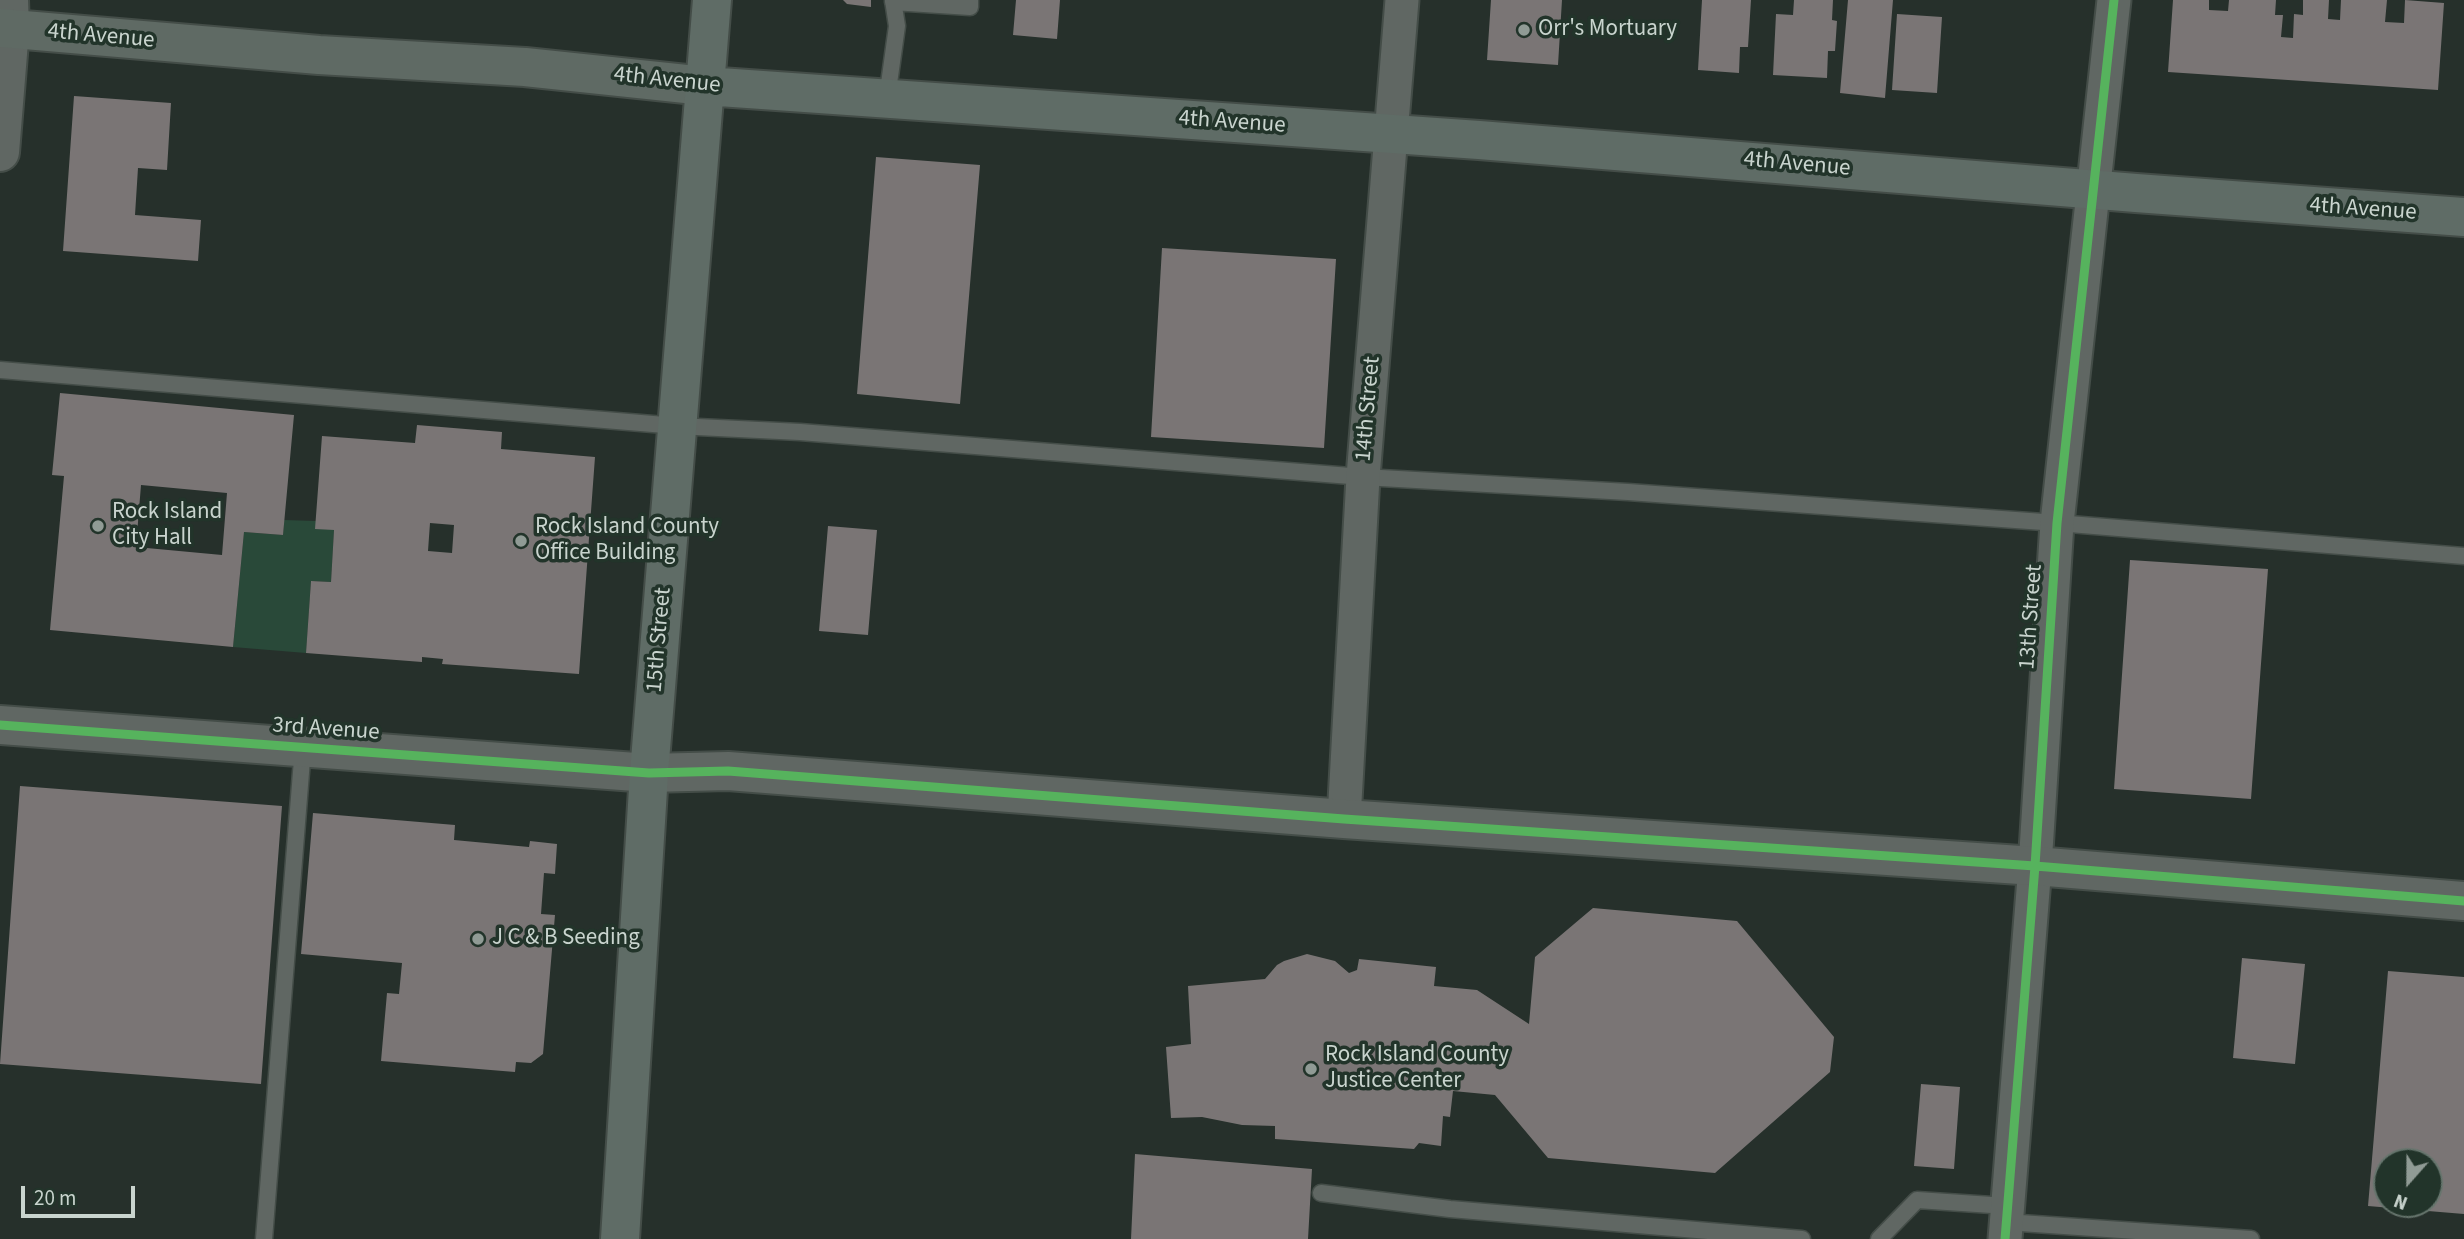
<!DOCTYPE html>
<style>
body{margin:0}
#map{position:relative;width:2464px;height:1239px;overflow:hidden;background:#26302b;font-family:"Source Sans 3",sans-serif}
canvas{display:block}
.north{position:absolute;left:2373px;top:1148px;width:70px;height:70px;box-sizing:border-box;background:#22342a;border:2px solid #65746c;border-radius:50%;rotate:201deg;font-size:19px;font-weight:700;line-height:28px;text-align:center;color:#c9d4ce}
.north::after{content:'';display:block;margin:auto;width:24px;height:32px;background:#909b95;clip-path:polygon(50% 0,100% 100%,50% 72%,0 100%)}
.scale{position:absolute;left:21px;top:1186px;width:114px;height:32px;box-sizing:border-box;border:4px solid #c9d4ce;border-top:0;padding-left:9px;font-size:21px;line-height:24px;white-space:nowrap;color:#c9d4ce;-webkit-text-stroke:5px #22342a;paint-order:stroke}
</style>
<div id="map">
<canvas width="2464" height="1239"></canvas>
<div class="north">N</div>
<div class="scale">20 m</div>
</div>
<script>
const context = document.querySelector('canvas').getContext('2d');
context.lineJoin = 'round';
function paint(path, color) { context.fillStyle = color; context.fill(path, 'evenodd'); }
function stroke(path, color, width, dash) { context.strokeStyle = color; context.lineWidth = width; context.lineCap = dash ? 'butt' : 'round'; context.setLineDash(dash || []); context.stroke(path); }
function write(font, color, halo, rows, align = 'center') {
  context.font = font + ' "Source Sans 3",sans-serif'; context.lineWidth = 7; context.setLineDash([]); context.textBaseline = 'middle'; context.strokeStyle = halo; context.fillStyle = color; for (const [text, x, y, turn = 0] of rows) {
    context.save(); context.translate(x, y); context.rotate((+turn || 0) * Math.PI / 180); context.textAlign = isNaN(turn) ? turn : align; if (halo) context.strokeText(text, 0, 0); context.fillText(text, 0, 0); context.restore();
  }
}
paint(new Path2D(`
 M284,520L316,521L334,530L331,582L311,581L306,653L233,647L244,532L283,535Z`), '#294939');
paint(new Path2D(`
 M843,0H871V7L847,4Z
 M1016,0H1060L1057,39L1013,35Z
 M1491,0H1562L1558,65L1487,60Z
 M1702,0H1751L1748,47H1740L1739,73L1698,70Z
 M1794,0H1833L1832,20L1837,21L1835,51H1828L1827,78L1773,75L1776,14L1793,15Z
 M1848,0H1893L1885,98L1840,93Z
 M2173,0H2209V10L2228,11L2229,0H2276L2275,15H2283L2281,37L2293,38L2294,14L2303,15V0H2329L2328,19L2340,20L2341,0H2387L2385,22L2404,23L2405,0L2444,3L2438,90L2168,72Z
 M1897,14L1942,17L1937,93L1892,90Z
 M74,96L171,103L167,170L138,168L135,215L201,220L198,261L63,251Z
 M876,157L980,165L960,404L857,394Z
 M1162,248L1336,259L1324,448L1151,437Z
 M60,393L294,415L283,535L244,532L233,647L50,630L64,476L52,475ZM141,485L227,493L222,555L136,547Z
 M417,425L502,432L501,449L595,457L579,674L442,664L443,659L422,657V662L306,653L311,581L331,582L334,530L315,529L322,436L415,443ZM430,523L454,525L452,553L428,551Z
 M828,526L877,530L868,635L819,631Z
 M2130,560L2268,569L2251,799L2114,789Z
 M20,786L282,806L261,1084L0,1064Z
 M313,813L455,825L454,840L529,847L530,841L557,844L555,874L544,873L541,914L555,915L543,1054L531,1063L516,1062L515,1072L381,1061L387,993L399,994L402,963L301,954Z
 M1593,908L1737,921L1834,1037L1830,1072L1715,1173L1548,1158L1495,1095L1453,1091L1450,1117L1443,1116L1441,1146L1419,1143L1414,1149L1275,1139V1126L1242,1125L1202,1117L1171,1118L1166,1047L1191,1044L1188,986L1265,979L1277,965L1284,961L1307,954L1335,961L1349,973L1357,970L1359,959L1436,967L1434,986L1477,990L1529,1024L1535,957Z
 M2242,958L2305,964L2295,1064L2233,1058Z
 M2388,971L2464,977V1214L2368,1206ZM2387,1162H2429V1204H2387Z
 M1921,1084L1960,1087L1954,1169L1914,1166Z
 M1135,1154L1312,1169L1308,1239H1131Z`), '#7a7575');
const service = new Path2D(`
 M893,2L970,7V0
 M887,98L897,26L893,0
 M0,370L677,426L800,432L1363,477L1628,492L2057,523L2464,556
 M1321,1193L1450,1209L1802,1239
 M2006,1222L2251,1239
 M264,1239L303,747
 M1879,1239L1917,1200L2007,1206`);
const minor = new Path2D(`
 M1344,819L1363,477L1402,0
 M2005,1239L2035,866L2057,523L2114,0`);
const tertiary = new Path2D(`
 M0,152L10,29L9,0
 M0,725L649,773L728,771L1344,819L2035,866L2464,901`);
const secondary = new Path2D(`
 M0,28L319,55L525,67L705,86`);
const primary = new Path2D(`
 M705,86L1479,140L2136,193L2464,217
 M620,1239L649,773L712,0`);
stroke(service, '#444d48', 19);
stroke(minor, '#444d48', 37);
stroke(tertiary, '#444d48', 42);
stroke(secondary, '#444d48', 42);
stroke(primary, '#444d48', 42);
stroke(service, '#606763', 16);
stroke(minor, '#606763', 33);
stroke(tertiary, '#606763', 38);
stroke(secondary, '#5f6a64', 38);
stroke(primary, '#5f6c66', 38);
stroke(new Path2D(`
 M0,725L649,773L728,771L1344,819L2035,866L2464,901
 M2005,1239L2035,866L2057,523L2114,0`), '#56b35d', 9);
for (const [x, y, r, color] of [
 [1524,30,7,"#909b95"],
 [98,526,7,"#909b95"],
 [521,541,7,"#909b95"],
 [478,939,7,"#909b95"],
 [1311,1069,7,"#909b95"]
]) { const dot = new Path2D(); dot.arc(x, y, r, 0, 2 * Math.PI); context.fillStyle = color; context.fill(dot); stroke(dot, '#22342a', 2.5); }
write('23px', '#c9d4ce', '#22342a', [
 ["Orr's Mortuary",1538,30],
 ["Rock Island",112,513],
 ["City Hall",112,539],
 ["Rock Island County",535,528],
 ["Office Building",535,554],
 ["J C & B Seeding",492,939],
 ["Rock Island County",1325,1056],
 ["Justice Center",1325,1082]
], 'left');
write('23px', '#c9d4ce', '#22342a', [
 ["4th Avenue",101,37,5],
 ["4th Avenue",667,81,6],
 ["4th Avenue",1232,123,4],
 ["4th Avenue",1797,165,5],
 ["4th Avenue",2363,210,4],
 ["14th Street",1369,409,-85],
 ["13th Street",2032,617,-86],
 ["15th Street",660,640,-85],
 ["3rd Avenue",326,730,4]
]);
</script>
